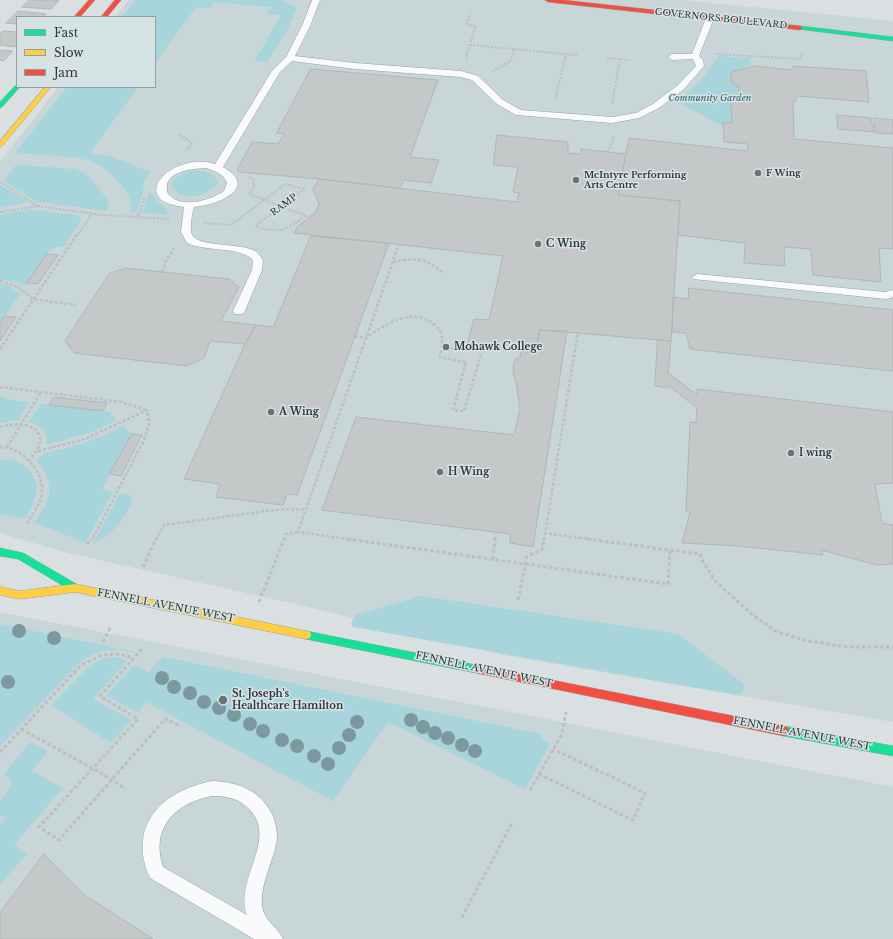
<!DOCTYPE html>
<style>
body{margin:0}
#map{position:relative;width:893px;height:939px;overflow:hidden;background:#dae0e2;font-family:"Libre Baskerville",serif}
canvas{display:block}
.legend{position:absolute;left:16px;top:16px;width:140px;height:72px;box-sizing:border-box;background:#d6e3e5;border:1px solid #949e9f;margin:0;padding:5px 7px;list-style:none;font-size:12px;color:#313636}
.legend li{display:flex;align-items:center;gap:8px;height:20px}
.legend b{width:20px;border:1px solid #949e9f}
</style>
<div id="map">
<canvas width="893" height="939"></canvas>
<ul class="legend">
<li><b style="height:5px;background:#16e098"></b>Fast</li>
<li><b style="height:5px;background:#ffcf43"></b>Slow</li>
<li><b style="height:5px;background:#f24e42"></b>Jam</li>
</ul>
</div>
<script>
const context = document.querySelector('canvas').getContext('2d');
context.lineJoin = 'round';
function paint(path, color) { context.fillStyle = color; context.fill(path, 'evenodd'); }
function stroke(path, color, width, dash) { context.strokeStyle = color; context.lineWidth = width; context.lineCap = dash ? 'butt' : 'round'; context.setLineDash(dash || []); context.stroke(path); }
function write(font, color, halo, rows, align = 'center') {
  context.font = font + ' "Libre Baskerville",serif'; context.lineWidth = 3; context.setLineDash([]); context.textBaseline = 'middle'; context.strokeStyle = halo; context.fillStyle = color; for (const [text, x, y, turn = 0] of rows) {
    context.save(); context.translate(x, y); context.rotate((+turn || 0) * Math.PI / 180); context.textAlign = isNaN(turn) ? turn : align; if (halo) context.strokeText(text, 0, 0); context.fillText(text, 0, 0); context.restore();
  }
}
paint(new Path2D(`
 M129,0H681L893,21V722L509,656L295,604L64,552L0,533V162L58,87H155V17H115Z
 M0,612L893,787V939H0Z`), '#c8d6d8');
paint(new Path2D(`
 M136,0H282L297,8L288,29L267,62H254L281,15L267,14L271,7L214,2L210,8L196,7L155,63V17H122Z
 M719,56L750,58L751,65L731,73L732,82L738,86L739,95H730L732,123L723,122V126L677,102L701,80Z
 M67,87H138L90,153L109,156L151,172L144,181L143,193L137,213L130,212C133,200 128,194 121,185C114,177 105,167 95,163C73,153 40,157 16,152Z
 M21,165L74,169L80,171L88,176L107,199L109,203L107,211L37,202L4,181L15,166Z
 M190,171C201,171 213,170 218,182C211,197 177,204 171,184C175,176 182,174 190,171Z
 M1,185L28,202L0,208V187Z
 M150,191L156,200L164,206L170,215L143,213L145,203Z
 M35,210L77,215L81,218V220L64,246L51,249L25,286L18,282L0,280V215L20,211Z
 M0,284L9,286L20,294L0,323Z
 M3,396L5,399L29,402L19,420L0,423V397Z
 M41,404L109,412L117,420L93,432L46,445C50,432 41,425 29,422Z
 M123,426L132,434L102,489L113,492L86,542L75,539L34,522C51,501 57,482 36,461L43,454L84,443L105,435Z
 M13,459C43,473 42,495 24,519L0,514V460Z
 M120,493L132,496C131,516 110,536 93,544Z
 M421,596L678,634L744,684L742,692L737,695L353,627L351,623L356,615Z
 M0,624L135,652L134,653L120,650L101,651L82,660L0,746Z
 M117,657L127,661L93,699L132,720L111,743L51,705L90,665L102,659Z
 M163,657L542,734L541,740L551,743L525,789L388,722L333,801L146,702L138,713L106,695L134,665L149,672Z
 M30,742L48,751L32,771L63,788L14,845L27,854L0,884V825L6,818L0,815V802L12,782L4,774Z`), '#a8d4dc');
const building = new Path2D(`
 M29,0H59L51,9L22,7Z
 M18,11L46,14L43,17H17V24L6,23Z
 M3,31L17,32V44L15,47L0,45V34Z
 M0,50L13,51L4,61L0,60Z
 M755,66L791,70L794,66L866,71L869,102L797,96L796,101H793L794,139L893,148V249L879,248L881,282L813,275L811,249L784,247L785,266L744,263L745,243L678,235L680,201L618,195L629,138L747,151L748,144L724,142L723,122L732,123L730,95H739L738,86L731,82V73Z
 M311,69L438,80L410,157L439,160L431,183L404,180L400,188L319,179L239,172L237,170L252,142L278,144L284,134L277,133Z
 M837,115L871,118L874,132L838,129Z
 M874,118L893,120V134L876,133Z
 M497,135L568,142V153L580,154L581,149L626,154L618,195L680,201L671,341L540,330L535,353L467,345L474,319L489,320L503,256L294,233L298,226L315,213L319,204L313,189L319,179L517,202L519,193L513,192L518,167L494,165Z
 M311,236L389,243L297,495L287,494L283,505L216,497L220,484L184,479L245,344L256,325L273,327Z
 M47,254L58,255L38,284L27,283Z
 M125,268L229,279L239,287L221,321L256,325L245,344L210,341L204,358L187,366L74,353L65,341L109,274Z
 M689,288L893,310V371L690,349L686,333L672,332L673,297L688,299Z
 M5,316L16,317L0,341V323Z
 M540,330L567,331L533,547L510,543V534L322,510L356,417L514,435L520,409L516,382L513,372L514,363L516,358H520L521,351L535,353Z
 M658,340L671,341L668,373L697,395V389L893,412V483L875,484L882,523L893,525V564L877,565L821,550L823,555L739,546L682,543L690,512L686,511L690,422L696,423L697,408L668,385V388L655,386Z
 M54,397L107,403L103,411L49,405Z
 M132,434L142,435L121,476L110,474Z
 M44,854L83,894L153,939H0V913Z`);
paint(building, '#c4c8c9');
stroke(building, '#b1b6b7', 1);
const lane = new Path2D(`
 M312,0H320L310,26L295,56L355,63L461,71L478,76L503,100L521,110L612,117L636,113L653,104L678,85L696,66L693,59L672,60L668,57L672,54H692L706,18L710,16L714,18L699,56L703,60L704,66L684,89L659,108L639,118L612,123L516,115L497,104L472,80L460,77L355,69L292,61L280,72L223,167C261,188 215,206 194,207C192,215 189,228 192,235C198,247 242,243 255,251C258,253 261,257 263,260L262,270L245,311L243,314H235L233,311L252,270L253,260C239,246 206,252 187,243L181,232L184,207C126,201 171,151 215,164L272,71L286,57L302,26ZM206,168C215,171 224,174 227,183L224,191C209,201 181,209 168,194C160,171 192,169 206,168Z
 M697,274L885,292L893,290V297L886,299L693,279L692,277Z
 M212,781C238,782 260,790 272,814C275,822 277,829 277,838C274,862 260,882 262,906C264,921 278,927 283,939H254L150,878C127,826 161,791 212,781ZM212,796C227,796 239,798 250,810C278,840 234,880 247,915L163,867C150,828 175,803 212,796Z`);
const fast = new Path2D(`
 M800,26L893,37V41L798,29V27Z
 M17,85V87H20L19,88L2,107L0,108V102L15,86Z
 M0,548L23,553L78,585L80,588L78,591L75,592L72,591L18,559L0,556Z
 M306,631L481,666L485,667L486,670L485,673L481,674L306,639L302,638L301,635L302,632Z
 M784,726L893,746V756L784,736L780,734L779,731L780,728Z`);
const slow = new Path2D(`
 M45,87H51L2,146L0,147V141Z
 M75,584L306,631L310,632L311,635L310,638L306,639L75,592L20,599L0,595V587L20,591Z`);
const jam = new Path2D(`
 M89,0H95L80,17H74Z
 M115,0H121L107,17H101Z
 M545,0H563L800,26L803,28L800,30L548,2Z
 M481,666L784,726L788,728L789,731L788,734L784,736L481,674L477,673L476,670L477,667Z`);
stroke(lane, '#9ba0a2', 1);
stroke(fast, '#9ba0a2', 1);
stroke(slow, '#9ba0a2', 1);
stroke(jam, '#9ba0a2', 1);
stroke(new Path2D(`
 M470,45L566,54
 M715,54L801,59L802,51
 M607,58L631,60
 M467,59L466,56L476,26L466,25L470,13
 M492,71L510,62L514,49
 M555,99L566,54L577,55
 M612,104L620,59
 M180,135L192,143L187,150
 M608,152L614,137
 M249,177L253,179L254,187L250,193
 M1,182L38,206
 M249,194L309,217
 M144,198L140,213L136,217L170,219
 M0,212L38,206L102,215L136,217
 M204,223L231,225L285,184L305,189L255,226C279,234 286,231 305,216
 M78,234L92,213`), '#bcbebf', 2, [2, 1.5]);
stroke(new Path2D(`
 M393,262C415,258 424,257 442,272
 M162,272L166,261L174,248
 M0,281L18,287L33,299L76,305
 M355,336L366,338C383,325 412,307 432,323C437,326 442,332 442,338C443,344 441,351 440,357L466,362L453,410L464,411L482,351L442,347
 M0,349L78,233
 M0,387L121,402L146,410
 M0,427C29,418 57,433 28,461
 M0,447C20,446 42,469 42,489C42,502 34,513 27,523
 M7,447L41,392
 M38,451L85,439L147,410L149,424L144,440L92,540
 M544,533L595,540
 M156,540L164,525L274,510L307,509
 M284,540L286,534L298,532
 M354,540L298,532L399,244
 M495,540L496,534
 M544,540L578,332`), '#bcbebf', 2.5, [3, 2]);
stroke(new Path2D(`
 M347,539L668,584L670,550
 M587,539L700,554L703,562L716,582L753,615L777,632L808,641L848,647H893
 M87,544L92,539
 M493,559L495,539
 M143,567L156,539
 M518,600L527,556L542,550L544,539
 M259,602L284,539
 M103,642L110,628
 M142,649L100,696L138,719L39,827L59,840L165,719L178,725
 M21,729L101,773L126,789
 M0,752L81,665L102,655L120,654L133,658
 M539,774L633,820L645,793L553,749
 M530,790L562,734L566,712
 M462,917L512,823`), '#bcbebf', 3, [3.5, 2.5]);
paint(lane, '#f9fafb');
paint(fast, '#16e098');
paint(slow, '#ffcf43');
paint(jam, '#f24e42');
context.fillStyle = '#7b999e';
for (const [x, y] of [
 [19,631],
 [54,638],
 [162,678],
 [8,682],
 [174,687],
 [190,693],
 [204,702],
 [219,708],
 [234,715],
 [411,720],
 [357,722],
 [250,724],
 [423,727],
 [263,731],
 [435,733],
 [349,735],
 [448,738],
 [282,740],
 [462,745],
 [297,746],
 [339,748],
 [475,751],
 [314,756],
 [328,764]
]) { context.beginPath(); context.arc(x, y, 7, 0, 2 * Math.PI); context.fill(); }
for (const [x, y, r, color] of [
 [758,173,4,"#6c7272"],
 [576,180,4,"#6c7272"],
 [538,244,4,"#6c7272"],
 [446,347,4,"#6c7272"],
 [271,412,4,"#6c7272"],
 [791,453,4,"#6c7272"],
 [440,472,4,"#6c7272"],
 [223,700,5,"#6c7272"]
]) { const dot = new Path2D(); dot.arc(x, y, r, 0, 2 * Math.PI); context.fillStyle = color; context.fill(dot); stroke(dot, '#d6e3e5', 1.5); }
write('9px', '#313636', '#d6e3e5', [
 ["GOVERNORS BOULEVARD",721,19,6],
 ["RAMP",284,205,-36]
]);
write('italic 9px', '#2d5f67', '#d6e3e5', [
 ["Community Garden",710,98]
]);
write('bold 9px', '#313636', '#d6e3e5', [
 ["F Wing",766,173],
 ["McIntyre Performing",584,175],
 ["Arts Centre",584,185]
], 'left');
write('bold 10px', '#313636', '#d6e3e5', [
 ["C Wing",546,244],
 ["Mohawk College",454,347],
 ["A Wing",279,412],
 ["I wing",799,453],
 ["H Wing",448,472],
 ["St. Joseph's",232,694],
 ["Healthcare Hamilton",232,706]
], 'left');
write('10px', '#313636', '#d6e3e5', [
 ["FENNELL AVENUE WEST",166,606,11],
 ["FENNELL AVENUE WEST",484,670,12],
 ["FENNELL AVENUE WEST",802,734,11]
]);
</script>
